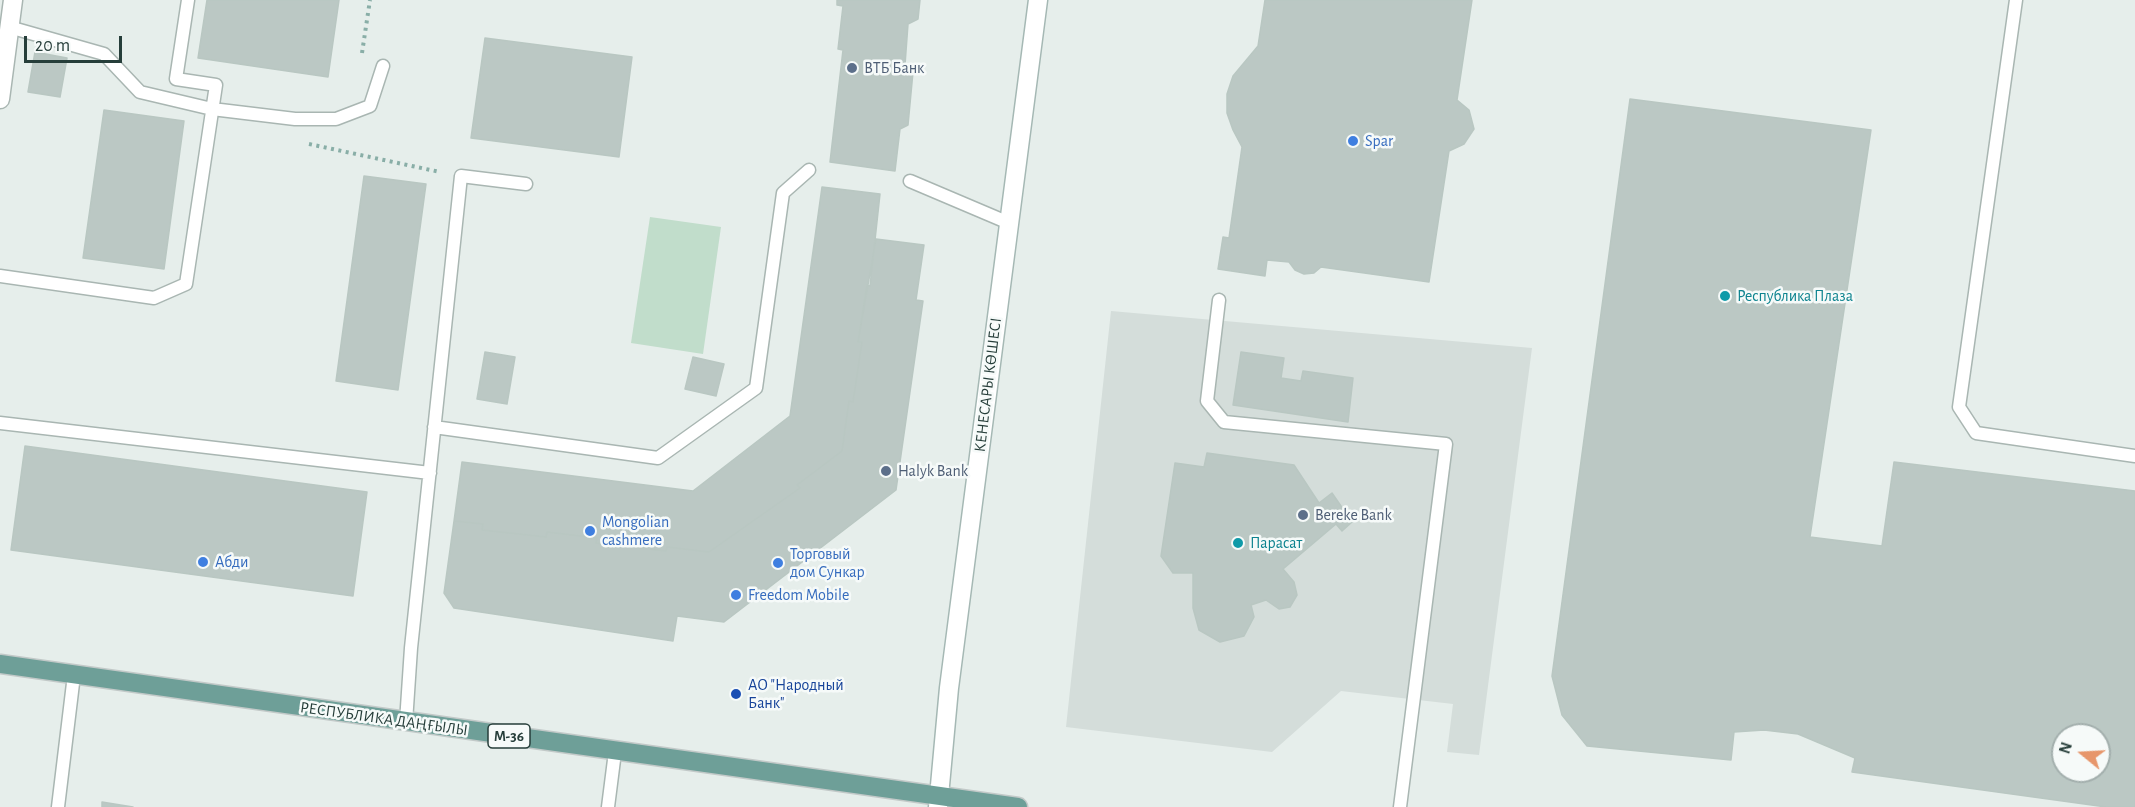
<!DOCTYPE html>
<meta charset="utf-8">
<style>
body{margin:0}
#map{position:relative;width:2135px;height:807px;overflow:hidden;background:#e6eeeb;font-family:"Alegreya Sans",sans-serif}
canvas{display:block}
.north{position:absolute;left:2051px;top:723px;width:60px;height:60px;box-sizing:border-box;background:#f6faf9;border:2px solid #a3afad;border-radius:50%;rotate:288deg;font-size:16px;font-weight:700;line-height:24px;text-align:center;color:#263e3a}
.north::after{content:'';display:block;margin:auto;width:21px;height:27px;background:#e7966b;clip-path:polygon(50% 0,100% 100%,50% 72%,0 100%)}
.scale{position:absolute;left:24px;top:36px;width:98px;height:27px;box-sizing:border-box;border:3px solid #263e3a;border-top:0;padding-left:8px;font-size:18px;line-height:21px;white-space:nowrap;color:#263e3a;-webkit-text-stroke:4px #f6faf9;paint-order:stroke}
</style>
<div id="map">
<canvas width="2135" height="807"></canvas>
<div class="north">N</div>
<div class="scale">20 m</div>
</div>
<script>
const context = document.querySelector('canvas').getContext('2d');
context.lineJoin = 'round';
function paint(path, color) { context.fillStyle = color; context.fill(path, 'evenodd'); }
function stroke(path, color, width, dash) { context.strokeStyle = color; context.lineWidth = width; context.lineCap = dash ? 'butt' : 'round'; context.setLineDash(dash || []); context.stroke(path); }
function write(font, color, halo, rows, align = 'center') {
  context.font = font + ' "Alegreya Sans",sans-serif'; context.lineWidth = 5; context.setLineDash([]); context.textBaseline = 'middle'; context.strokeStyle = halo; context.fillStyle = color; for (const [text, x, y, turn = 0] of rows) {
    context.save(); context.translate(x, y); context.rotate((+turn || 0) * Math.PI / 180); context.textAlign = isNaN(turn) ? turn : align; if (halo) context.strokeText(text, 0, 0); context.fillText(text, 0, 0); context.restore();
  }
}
paint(new Path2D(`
 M1111,311L1532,348L1479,755L1447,752L1453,704L1341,691L1272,752L1066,727Z`), '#d4ddda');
paint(new Path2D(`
 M650,217L721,227L703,354L631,343Z`), '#c1ddcb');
const building = new Path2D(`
 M207,0H339L328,77L198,58Z
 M837,0H920L918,19L908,24L905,65L913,72L908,125L900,129L895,171L830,162L843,50L838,49L843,6L837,5Z
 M1265,0H1472L1457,100L1469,110L1474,129L1464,144L1449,151L1429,282L1321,267L1314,273L1304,274L1295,270L1289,262L1267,260L1265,276L1218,269L1223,237L1229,238L1242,147L1233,130L1227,113V94L1233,76L1258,46Z
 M485,38L632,57L619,157L471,138Z
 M35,52L67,58L60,97L28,92Z
 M1630,99L1871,130L1810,537L1882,546L1894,462L2135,491V807H2106L1852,772L1855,758L1798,734L1764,730L1734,732L1731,760L1587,746L1562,715L1552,676ZM2063,735H2099V771H2063Z
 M104,110L184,121L164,269L83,258Z
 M364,176L426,184L398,390L336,381Z
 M822,187L880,194L870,286L867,285L858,342H862L853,402L849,401L842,451L797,485L800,488L709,552L667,547L666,551L596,543L597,538L547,532L546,537L482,530L483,524L454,521L462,462L693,491L790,416Z
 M876,239L924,245L916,300L923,301L896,490L724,622L677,616L673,641L454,608L444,593L454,521L483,524L482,530L546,537L547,532L597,538L596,543L666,551L667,547L709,552L800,488L797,485L842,451L849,401L853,402L862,342H858Z
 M485,352L515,357L507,404L477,399Z
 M1241,352L1284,358L1281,378L1301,381L1303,371L1353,378L1348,422L1233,405Z
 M693,357L724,364L716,396L685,389Z
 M25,446L367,492L353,596L11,550Z
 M1207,453L1294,465L1319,503L1332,493L1352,522L1342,531L1336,524L1283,569L1294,582L1297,595L1290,607L1279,609L1266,600L1251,605L1254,617L1244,636L1220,642L1199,630L1193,608V573H1173L1161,556L1175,463L1204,467Z
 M102,802L133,807H102Z`);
paint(building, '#bbc8c4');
stroke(building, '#b9c7c2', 1.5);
const service = new Path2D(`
 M2016,0L1959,407L1976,433L2135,456
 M9,27L104,54L140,92L212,109L295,119H336L370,106L383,66
 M910,181L1009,223
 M0,276L154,298L186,284L216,85L176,79L188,0
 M1219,300L1207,401L1224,422L1446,444L1400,807
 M0,423L430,473
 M434,427L658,458L756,388L783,193L809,170
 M406,722L411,648L461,176L526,184
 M58,807L74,675
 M608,807L615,752`);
const minor = new Path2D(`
 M0,99L13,0`);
const secondary = new Path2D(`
 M938,807L949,688L1038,0`);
const primary = new Path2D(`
 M0,664L1018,807`);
stroke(service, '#a9b6b2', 15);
stroke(minor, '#a9b6b2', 21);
stroke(secondary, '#a5b8b4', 21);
stroke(primary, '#c2c9c8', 21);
stroke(new Path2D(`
 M362,53L370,0
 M309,144L440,172`), '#89aea7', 4, [3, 4.5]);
stroke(service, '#fff', 12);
stroke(minor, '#fff', 18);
stroke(secondary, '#fff', 18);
stroke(primary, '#6e9f98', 18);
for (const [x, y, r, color] of [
 [852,68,6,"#5c6f8a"],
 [1353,141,6,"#3f7fe0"],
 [1725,296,6,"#0f9aa8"],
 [886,471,6,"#5c6f8a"],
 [1303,515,6,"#5c6f8a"],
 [590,531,6,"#3f7fe0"],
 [1238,543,6,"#0f9aa8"],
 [203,562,6,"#3f7fe0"],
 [778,563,6,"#3f7fe0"],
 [736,595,6,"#3f7fe0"],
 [736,694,6,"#1a4fb4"]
]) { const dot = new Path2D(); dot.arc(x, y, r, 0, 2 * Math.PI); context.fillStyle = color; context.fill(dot); stroke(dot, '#f6faf9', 2); }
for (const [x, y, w] of [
 [509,736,42]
]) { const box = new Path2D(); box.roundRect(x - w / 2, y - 12, w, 24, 4.5); context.fillStyle = '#f6faf9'; context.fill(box); stroke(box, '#263e3a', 1.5); }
write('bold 15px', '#263e3a', null, [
 ["M-36",509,736]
]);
write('16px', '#4e5e75', '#f6faf9', [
 ["ВТБ Банк",864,68],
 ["Halyk Bank",898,471],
 ["Bereke Bank",1315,515]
], 'left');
write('16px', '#366cbe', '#f6faf9', [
 ["Spar",1365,141],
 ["Mongolian",602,522],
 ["cashmere",602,540],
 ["Торговый",790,554],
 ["дом Сункар",790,572],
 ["Абди",215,562],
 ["Freedom Mobile",748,595]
], 'left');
write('16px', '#0d838f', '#f6faf9', [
 ["Республика Плаза",1737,296],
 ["Парасат",1250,543]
], 'left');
write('16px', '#263e3a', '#f6faf9', [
 ["КЕНЕСАРЫ КӨШЕСІ",988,385,-83],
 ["РЕСПУБЛИКА ДАҢҒЫЛЫ",384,719,8]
]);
write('16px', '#164399', '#f6faf9', [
 ["АО \"Народный",748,685],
 ["Банк\"",748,703]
], 'left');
</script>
